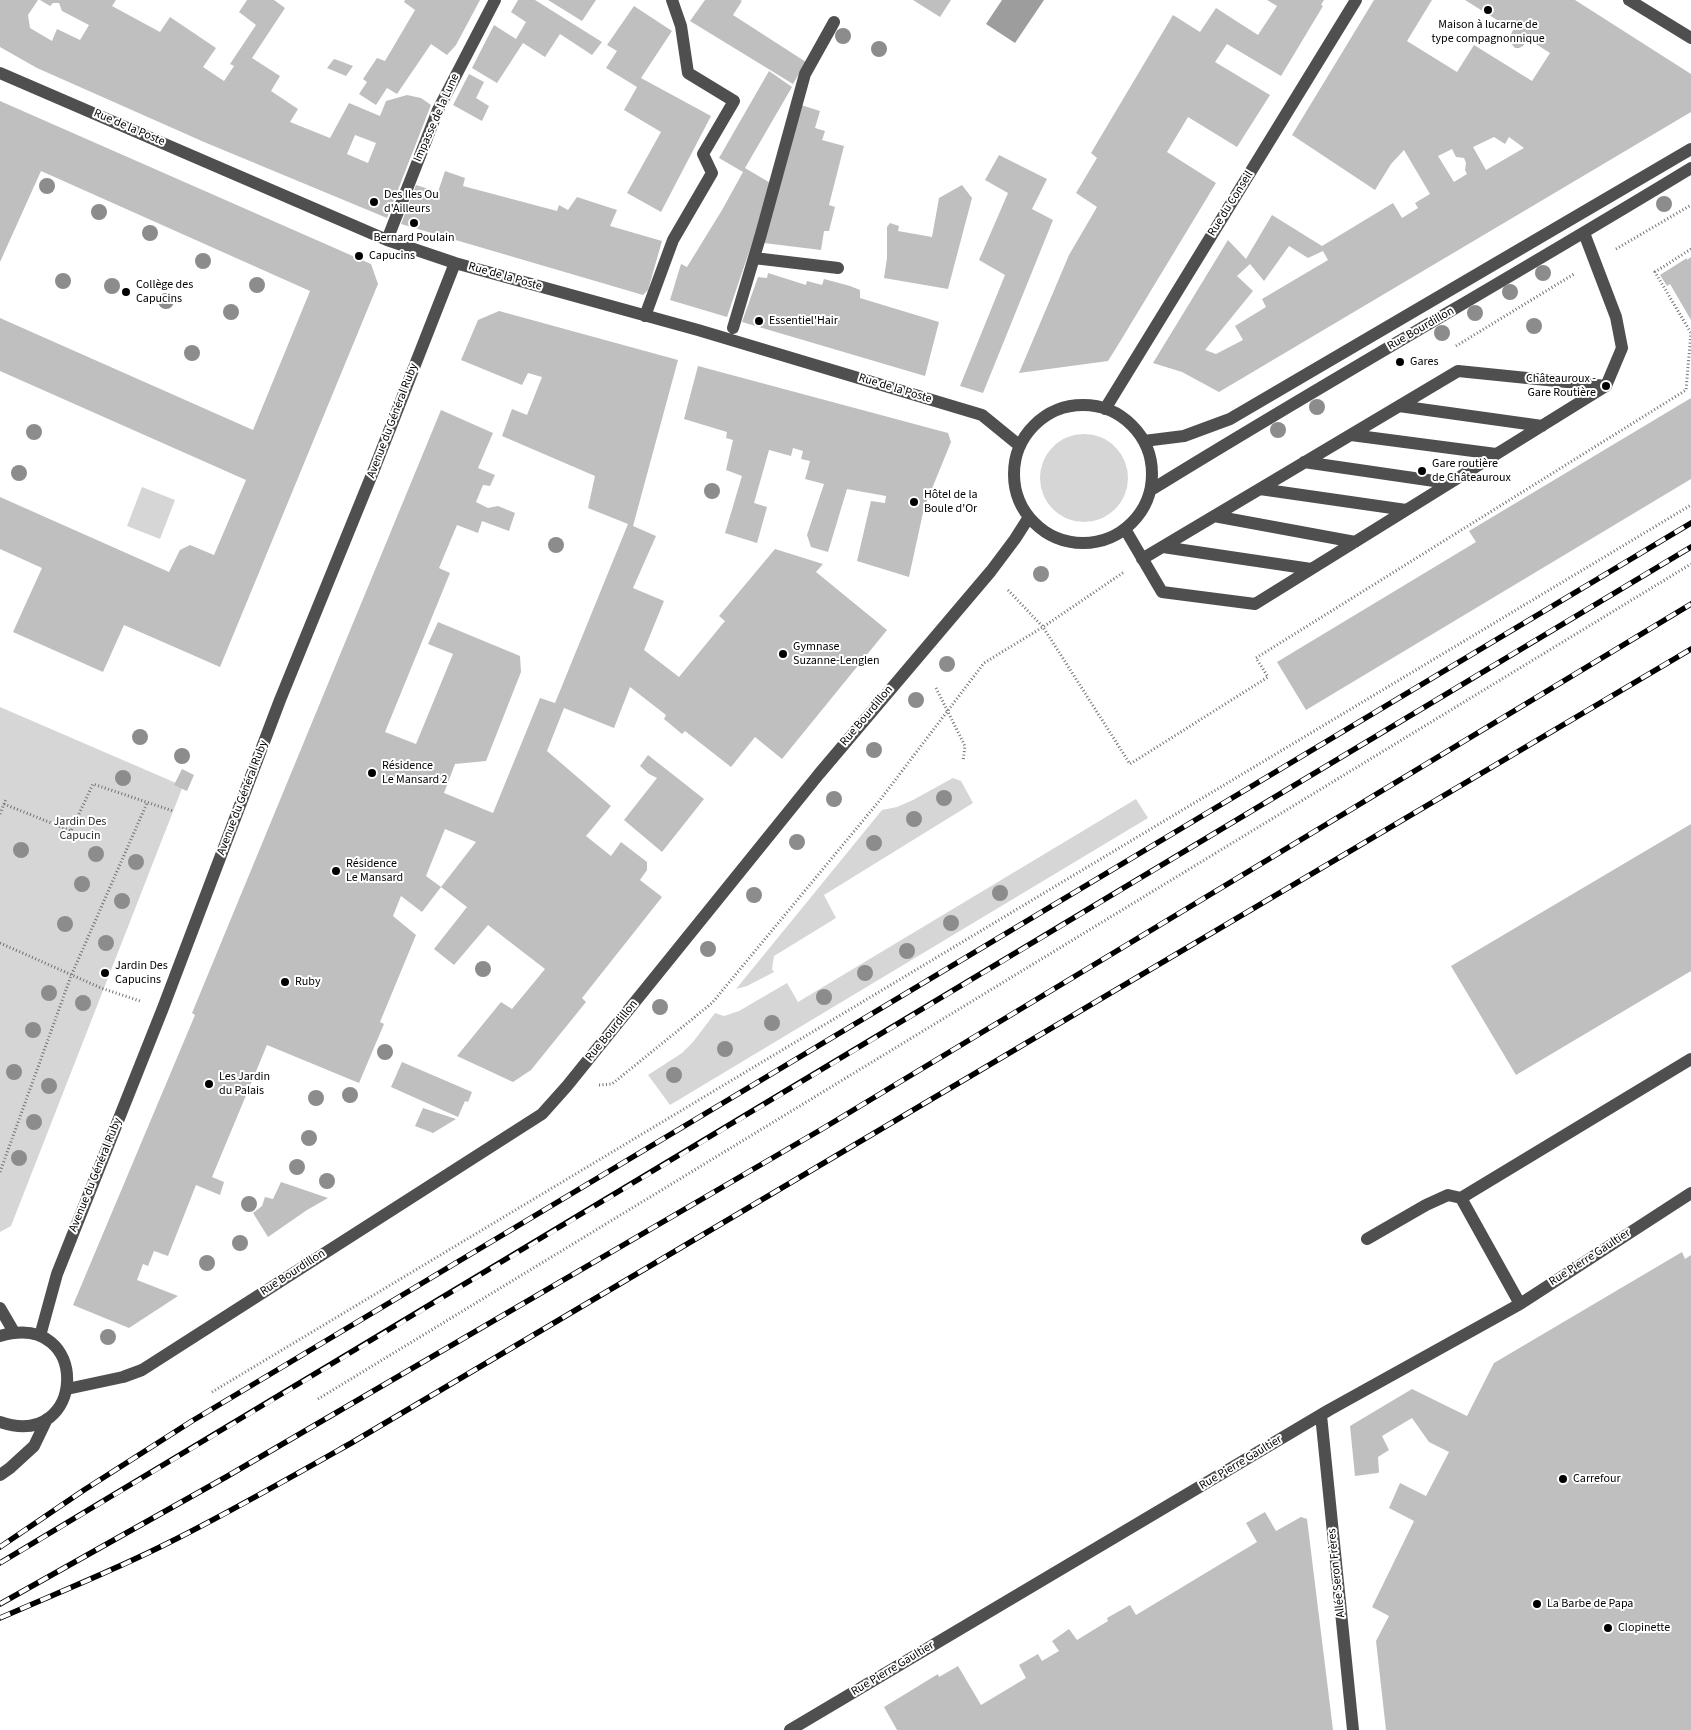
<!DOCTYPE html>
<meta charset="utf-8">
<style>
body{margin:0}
canvas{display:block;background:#fff}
</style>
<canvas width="1691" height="1730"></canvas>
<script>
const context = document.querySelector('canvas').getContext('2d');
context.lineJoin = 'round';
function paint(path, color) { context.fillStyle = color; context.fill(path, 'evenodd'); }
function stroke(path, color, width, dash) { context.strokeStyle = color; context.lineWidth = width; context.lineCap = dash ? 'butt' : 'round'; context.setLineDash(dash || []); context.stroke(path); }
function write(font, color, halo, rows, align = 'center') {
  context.font = font + ' "Source Sans 3",sans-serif'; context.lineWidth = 4; context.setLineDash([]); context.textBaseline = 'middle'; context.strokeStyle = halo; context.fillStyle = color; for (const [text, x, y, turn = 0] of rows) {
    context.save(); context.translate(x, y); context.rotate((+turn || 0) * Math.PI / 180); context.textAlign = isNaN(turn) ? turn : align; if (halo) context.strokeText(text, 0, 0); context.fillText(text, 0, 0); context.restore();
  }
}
paint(new Path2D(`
 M1040 478a44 44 0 1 1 88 0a44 44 0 1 1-88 0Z
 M142,487L175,500L160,539L127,526Z
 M0,707L183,786L11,1226L0,1232Z
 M953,778L961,781L973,803L824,895L836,918L774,956L772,969L774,972L747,986L736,989L882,810L897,807L913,800Z
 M1136,799L1148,818L670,1105L648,1075L682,1053L693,1042L715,1013L724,1016L739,1011L787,983L798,1002Z`), '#d6d6d6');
paint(new Path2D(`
 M1002,0H1044L1015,43L986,24Z`), '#9d9d9d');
paint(new Path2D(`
 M0,0H38L28,15L30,28L52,41L57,29L80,40L89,25L62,11L59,3H53L50,6L40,0H116L112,6L160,32L170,17L216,48L203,67L224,81L234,66L230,64L256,25L239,12L247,0H274L285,8L252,58L280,76L271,91L298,109L290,122L330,138L349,103L380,116L386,101L407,95L421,98L431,105L387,218L204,142L37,68L0,47ZM355,135L376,143L368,163L347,154Z
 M405,0H480L456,45L447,55L431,44L397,94L387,88L376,105L359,94L367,82L363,79L377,58L385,61L415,10L404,2Z
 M518,0H535L602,42L592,55L560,34L545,57L523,43L497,83L472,68L494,25L516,39L526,22L511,12Z
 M548,0H596L582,21Z
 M705,0H740L742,1L733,15L806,62L793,84L690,21Z
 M913,0H951L940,17Z
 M1267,0H1324L1321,5L1323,6L1281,76L1227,44L1215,62L1270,95L1237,147L1188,117L1167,152L1216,183L1118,345L1108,361L1019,373L1069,255L1097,207L1076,193L1097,158L1091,153L1173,15L1200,32L1216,8L1258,35L1277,6Z
 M1374,0H1432L1407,41L1457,72L1474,45L1532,81L1550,53L1528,39L1523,46L1519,48H1515L1508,40L1513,30L1465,0H1575L1691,74V112L1219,392L1182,372L1153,363L1228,240L1246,259L1272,215L1322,246L1393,203L1402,218L1418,208L1415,203L1430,194L1404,150L1391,164L1375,190L1292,135ZM1494,137L1505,144L1509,137L1524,148L1486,170L1473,147ZM1452,149L1456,157L1464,158L1466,163L1465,170L1467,174L1454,182L1438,156ZM1289,246L1308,258L1323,251L1328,260L1262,299L1266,307L1235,326L1243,340L1216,354L1205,350L1253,291L1237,276L1250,264L1264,281Z
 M634,6L672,31L641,78L711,116L661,212L627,193L661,132L624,110L637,87L606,68L617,51L607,45Z
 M334,59L340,61L353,66L346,76L327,68Z
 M769,71L792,87L745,168L772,184L727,317L670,300L681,264L687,267L722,210L743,172L719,158Z
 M469,74L484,82L476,98L489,106L482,121L453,105Z
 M0,101L371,264L378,284L220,667L124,625L103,672L13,632L42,568L0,549V497L169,572L180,550L190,545L214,555L246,480L0,371V318L253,430L310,291L41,171L0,262Z
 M801,105L820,111L815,128L825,131L822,140L844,146L829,205L835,207L829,231H824L821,250L764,243Z
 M999,155L1047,179L1032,209L1053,220L983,393L960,386L1005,275L979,260L1008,193L985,180Z
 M445,171L465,178L463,186L557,211L559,205L568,210L577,197L617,210L610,226L662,241L648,290L643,295L401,224L416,185L438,192Z
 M962,185L972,198L948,289L884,278L887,258V227L890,223L899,226L898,231L932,237L939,198Z
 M1691,257V320L1670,284L1667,286L1660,275L1687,258V260Z
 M768,273L806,285L807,281L822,285L824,279L850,286L860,290V298L939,322L925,376L742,322L758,277L767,278Z
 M499,311L678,360L633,526L656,536L633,588L664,601L644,650L679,677L725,621L719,616L775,549L823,564L816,572L887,630L782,759L755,737L731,767L685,731L682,734L664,719L666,715L630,687L614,728L564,708L547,751L611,806L586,836L611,856L621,842L647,862V870L640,880L662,897L582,998L586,1002L531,1070L513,1082L457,1056L501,1002L512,1009L545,969L488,925L454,965L434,949L467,907L441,887L476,842L445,829L426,876L441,887L422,912L401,896L393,916L416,935L380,1022L384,1024L359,1083L267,1045L212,1177L224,1182L220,1195L196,1185L168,1256L154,1251L148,1266L143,1264L137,1280L178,1296L129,1328L73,1305L195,1015L192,1013L197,1001L441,410L493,433L478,468L495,475L490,486L483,485L476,502L488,508L498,506L515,513L509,531L482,521L478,533L457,525L439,568L450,573L385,732L416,744L453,654L428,644L438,622L520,656L521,672L486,761L455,764L444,793L493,813L540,698L555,703L628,524L588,508L595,476L502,436L512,409L527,415L542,377L528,373L522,385L461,360L478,320Z
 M698,366L948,433L951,442L924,508L909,577L857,561L871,501L885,503L886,496L847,489L828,552L811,547L807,535L824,484L805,479L810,461L801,459L803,451L793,448L791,456L769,450L754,503L767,507L757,543L725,533L742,476L726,470L733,440L726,438L727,432L684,419Z
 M1691,398V479L1306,710L1277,662L1476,542L1469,531Z
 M648,755L704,799L662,852L624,820L657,778L649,774L640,766Z
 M182,769L194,775L187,791L174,785Z
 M1691,824V971L1516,1075L1451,966Z
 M402,1062L472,1092L468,1102L465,1101L458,1117L391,1087Z
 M423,1108L456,1119L433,1133L415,1126Z
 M281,1182L328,1198L307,1210L268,1237L253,1213L262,1206L265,1197L273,1199Z
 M1682,1252L1685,1259L1691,1255V1730H1386L1376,1641L1389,1616L1372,1607L1414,1521L1389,1508L1400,1483L1426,1496L1449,1452L1429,1442L1412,1418L1382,1436L1389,1450L1378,1457L1379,1472L1378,1473L1355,1476L1350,1426L1412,1389L1467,1416L1494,1363Z
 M1265,1512L1276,1531L1301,1517L1307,1519L1333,1730H897L884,1707L938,1674L939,1677L958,1666L981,1705L1026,1678L1019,1665L1038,1654L1042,1661L1059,1651L1052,1641L1069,1629L1077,1640L1108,1621L1107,1618L1130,1605L1136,1615L1257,1542L1246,1523Z`), '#bfbfbf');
stroke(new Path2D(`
 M1616,249L1691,205
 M1691,249L1655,272L1691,333
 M1456,346L1574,274
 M1008,590L1043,627L1130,764L1268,677L1256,658L1686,390L1691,333
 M936,688L965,746L963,761
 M4,804L71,831L93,784L173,811
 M0,814L6,799
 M0,943L101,988L140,1001
 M599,1085L612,1084L712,1003L880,800L984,663L1043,627L1124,572
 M0,1172L71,976L147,803
 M212,1392L1691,505
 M318,1399L1691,564`), '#717171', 3, [1, 2.5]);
stroke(new Path2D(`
 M1629,0L1691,38
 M0,73L387,240L455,263L698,330L982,415L1020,446
 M387,240L438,110L495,0
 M754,258L838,268
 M645,316L673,240L712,173L703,154L734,101L688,73L681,26L672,0
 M733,328L761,234L805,74L834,22
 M1014 474a69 69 0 1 1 138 0a69 69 0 1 1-138 0Z
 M1399,406L1542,426
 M1105,409L1356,0
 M1351,435L1496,454
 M1144,441L1184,436L1230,419L1691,149
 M1304,462L1448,483
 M1260,489L1406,510
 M1151,490C1329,380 1512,277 1691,168
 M1214,516L1355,542
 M1125,529L1162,592L1255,604L1606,386L1622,348L1616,317L1584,233
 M1163,547L1311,569
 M1142,559L1458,371L1606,386
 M1461,1198L1520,1304
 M1367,1239L1426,1205L1448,1195L1461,1198L1691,1059
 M0,1308L14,1332
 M0,1336C92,1309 87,1452 0,1422
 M40,1336L57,1274L163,1008L280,700L375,467L455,263
 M67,1389L123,1377L142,1370L542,1114L567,1086L819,774L991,571L1015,539L1029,517
 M1321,1415L1353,1730
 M0,1475L10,1468L34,1446L47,1419
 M790,1730L1329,1410L1520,1304L1691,1193`), '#4f4f4f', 12);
const rail = new Path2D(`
 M0,1547L84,1490L192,1421L1691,523
 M0,1563C565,1226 1127,885 1691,547
 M0,1604L226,1477L822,1129L1691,604
 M0,1618C57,1593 115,1570 170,1542C232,1511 293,1476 353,1442L1691,649`);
stroke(rail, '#000', 5.5);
stroke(rail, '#fff', 4, [11]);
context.fillStyle = '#8c8c8c';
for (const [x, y] of [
 [843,36],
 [879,49],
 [47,186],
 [1664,204],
 [99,212],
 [150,233],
 [203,261],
 [1543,273],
 [63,281],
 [257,285],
 [112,286],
 [1510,292],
 [166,301],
 [231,312],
 [1475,313],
 [1534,326],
 [1442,333],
 [192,353],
 [1317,407],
 [1278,430],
 [34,432],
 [19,473],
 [712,491],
 [556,545],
 [1041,574],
 [947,664],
 [916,700],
 [140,737],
 [874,750],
 [182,756],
 [123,778],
 [944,798],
 [834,799],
 [914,819],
 [797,842],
 [874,843],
 [21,850],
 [96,854],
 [136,862],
 [82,884],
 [1000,893],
 [754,895],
 [122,901],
 [951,923],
 [65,924],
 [106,943],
 [708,949],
 [907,951],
 [483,969],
 [865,973],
 [49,993],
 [824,997],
 [83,1003],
 [660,1007],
 [772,1023],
 [33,1030],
 [725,1049],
 [385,1052],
 [14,1072],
 [674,1075],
 [49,1086],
 [350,1095],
 [316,1098],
 [34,1122],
 [309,1138],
 [19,1158],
 [297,1167],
 [327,1181],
 [249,1204],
 [240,1243],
 [207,1263],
 [108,1337]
]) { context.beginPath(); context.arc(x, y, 8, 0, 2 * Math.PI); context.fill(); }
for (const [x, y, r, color] of [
 [1488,10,5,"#000"],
 [374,202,5,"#000"],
 [414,223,5,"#000"],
 [359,256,5,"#000"],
 [126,292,5,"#000"],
 [759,321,5,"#000"],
 [1400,362,5,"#000"],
 [1606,386,5,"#000"],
 [1422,471,5,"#000"],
 [914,502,5,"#000"],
 [783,654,5,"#000"],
 [372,773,5,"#000"],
 [336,871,5,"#000"],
 [105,973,5,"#000"],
 [285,982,5,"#000"],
 [209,1084,5,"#000"],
 [1563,1479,5,"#000"],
 [1537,1604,5,"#000"],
 [1608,1628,5,"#000"]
]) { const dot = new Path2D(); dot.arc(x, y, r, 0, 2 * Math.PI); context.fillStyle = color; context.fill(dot); stroke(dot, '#fff', 2); }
write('12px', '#000', '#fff', [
 ["Maison à lucarne de",1488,25,"center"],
 ["type compagnonnique",1488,39,"center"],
 ["Des Iles Ou",384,195],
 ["d'Ailleurs",384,209],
 ["Bernard Poulain",414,238,"center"],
 ["Capucins",369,256],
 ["Collège des",136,285],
 ["Capucins",136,299],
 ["Essentiel'Hair",769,321],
 ["Gares",1410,362],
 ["Châteauroux -",1596,379,"right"],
 ["Gare Routière",1596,393,"right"],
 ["Gare routière",1432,464],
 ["de Châteauroux",1432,478],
 ["Hôtel de la",924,495],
 ["Boule d'Or",924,509],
 ["Gymnase",793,647],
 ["Suzanne-Lenglen",793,661],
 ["Résidence",382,766],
 ["Le Mansard 2",382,780],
 ["Résidence",346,864],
 ["Le Mansard",346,878],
 ["Jardin Des",115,966],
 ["Capucins",115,980],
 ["Ruby",295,982],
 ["Les Jardin",219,1077],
 ["du Palais",219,1091],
 ["Carrefour",1573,1479],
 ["La Barbe de Papa",1547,1604],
 ["Clopinette",1618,1628]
], 'left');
write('12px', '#000', '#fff', [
 ["Impasse de la Lune",437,118,-66],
 ["Rue de la Poste",129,128,23],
 ["Rue du Conseil",1231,204,-58],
 ["Rue de la Poste",505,277,16],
 ["Rue Bourdillon",1421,329,-30],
 ["Rue de la Poste",895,389,17],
 ["Avenue du Général Ruby",393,421,-69],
 ["Rue Bourdillon",867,716,-50],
 ["Avenue du Général Ruby",243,798,-69],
 ["Rue Bourdillon",612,1031,-51],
 ["Avenue du Général Ruby",96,1175,-68],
 ["Rue Pierre Gaultier",1590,1258,-33],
 ["Rue Bourdillon",293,1273,-33],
 ["Rue Pierre Gaultier",1241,1463,-31],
 ["Allée Seron Frères",1337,1573,-96],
 ["Rue Pierre Gaultier",893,1669,-31]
]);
write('12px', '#2d2d2d', '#fff', [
 ["Jardin Des",80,822],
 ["Capucin",80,836]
]);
</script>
